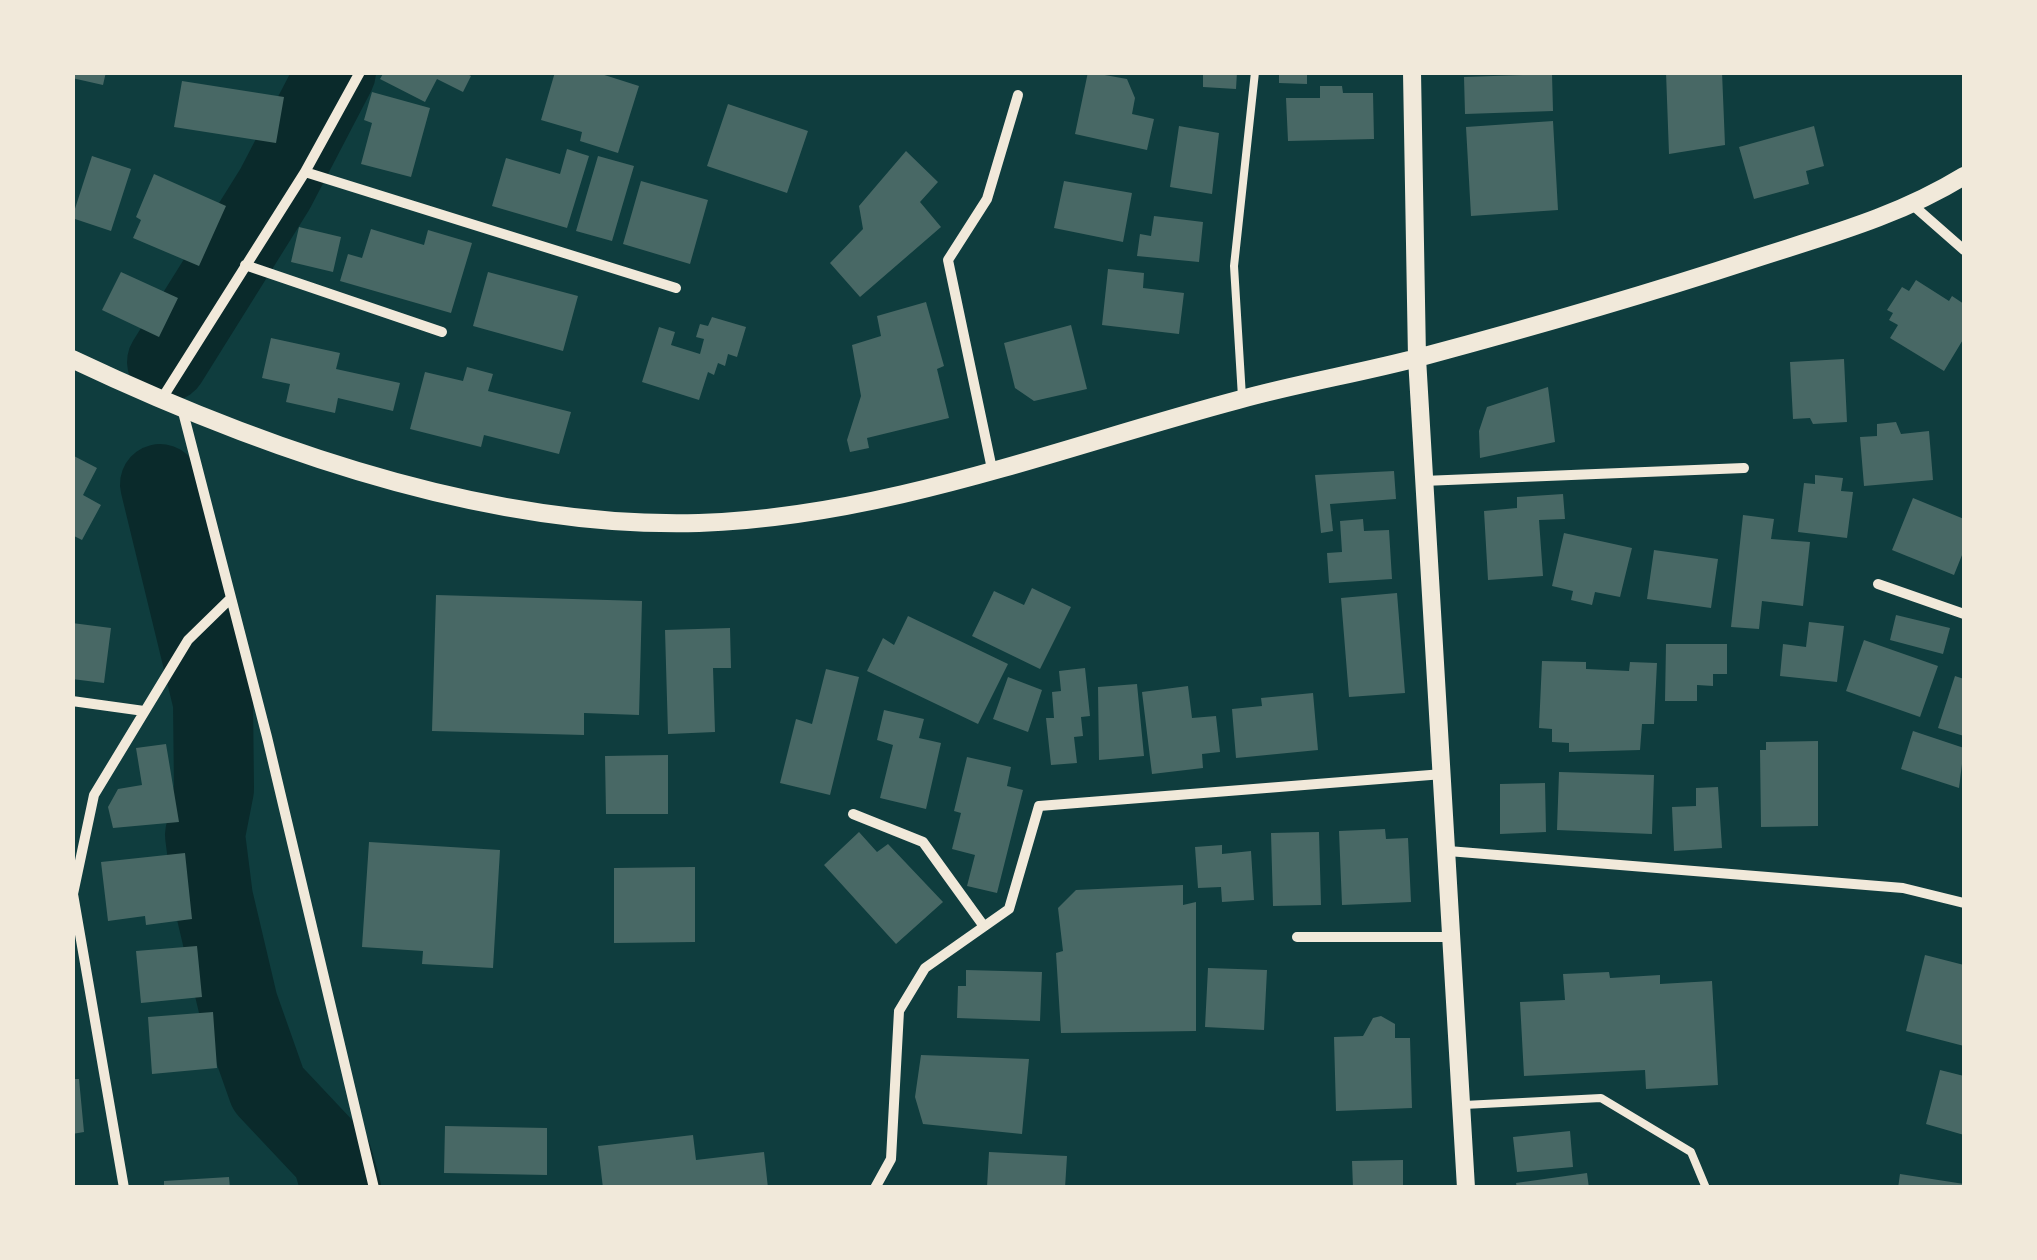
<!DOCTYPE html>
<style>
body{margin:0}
#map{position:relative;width:2037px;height:1260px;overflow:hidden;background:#0f3d3e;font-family:"Nunito Sans",sans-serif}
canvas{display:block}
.frame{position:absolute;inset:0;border:75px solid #f1e9da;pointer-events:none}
</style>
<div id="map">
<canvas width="2037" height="1260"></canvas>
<div class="frame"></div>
</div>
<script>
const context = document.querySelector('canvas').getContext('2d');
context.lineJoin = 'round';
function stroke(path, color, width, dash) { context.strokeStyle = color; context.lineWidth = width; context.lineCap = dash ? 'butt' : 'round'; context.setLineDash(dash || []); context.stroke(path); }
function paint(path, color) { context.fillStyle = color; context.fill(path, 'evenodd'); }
stroke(new Path2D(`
 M167,362L275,189L336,72
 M160,484L213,702L214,789L205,835L213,898L238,1004L268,1089L332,1157L341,1188`), '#0a2a2b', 80);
paint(new Path2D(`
 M72,72H106L103,85L72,78Z
 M384,72H464L471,76L463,92L437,79L425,102L380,79Z
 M555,72H595L639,86L618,153L580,141L582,132L541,120Z
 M1088,72L1127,79L1135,98L1132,114L1154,119L1147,150L1075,134Z
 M1203,72H1237L1236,89L1203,87Z
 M1279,72H1307V84L1279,83Z
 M1666,72H1722L1725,145L1669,154Z
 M1552,74L1553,111L1465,114L1464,77Z
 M182,81L284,97L276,143L174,127Z
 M1320,86H1342L1343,93H1373L1374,139L1288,141L1286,98H1320Z
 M372,92L430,108L411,177L361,164L372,123L364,120Z
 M728,104L808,131L787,193L707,166Z
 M1553,121L1558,210L1471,216L1466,127Z
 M1179,126L1219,133L1212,194L1170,187Z
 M1814,126L1824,166L1806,171L1809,184L1754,199L1739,147Z
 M567,149L589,156L567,228L492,206L506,158L560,174Z
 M906,151L938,182L920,202L941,227L860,297L830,263L863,229L859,206Z
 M92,156L131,169L111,231L72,218Z
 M598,156L634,166L612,241L576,231Z
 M154,174L226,206L199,266L133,238L141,220L136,217Z
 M641,181L708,200L690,264L623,244Z
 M1064,181L1132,193L1123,242L1054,228Z
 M1154,216L1203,222L1199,262L1137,256L1140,234L1151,236Z
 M299,227L341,237L333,272L291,262Z
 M371,229L424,245L428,230L472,243L451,313L340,281L348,254L362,258Z
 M1108,269L1144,273L1143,288L1184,293L1179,334L1102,325Z
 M121,272L178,298L159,337L102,310Z
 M488,272L578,296L563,351L473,326Z
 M1916,280L1949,301L1952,296L1964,304V338L1944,371L1890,338L1898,325L1889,320L1893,313L1887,310L1902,287L1909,291Z
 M926,302L944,366L937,369L949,418L867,438L869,448L850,452L847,440L861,396L852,345L881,336L877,316Z
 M712,317L746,327L737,357L728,354L725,366L718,363L714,375L708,372L699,400L642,382L659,327L675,332L671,345L700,354L704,339L696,337L700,324L708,326Z
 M1071,325L1087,389L1034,401L1015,388L1004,343Z
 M271,338L340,353L336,369L400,383L393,411L338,398L335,413L286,402L290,384L262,378Z
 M1844,359L1847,422L1813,424L1810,418L1793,419L1790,362Z
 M467,367L493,374L488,391L571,412L559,454L484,435L481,447L410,429L425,372L463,381Z
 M1548,387L1555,442L1480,458L1479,431L1487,407Z
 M1896,422L1901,434L1929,431L1933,480L1864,486L1860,437L1877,436V424Z
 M72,455L97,468L83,495L101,505L82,540L72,535Z
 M1394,471L1396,499L1330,504L1333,531L1321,533L1315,475Z
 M1815,475L1843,478L1841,491L1853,492L1847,538L1798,532L1804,483L1815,484Z
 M1563,494L1565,519L1539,520L1543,576L1488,580L1484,511L1517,508V497Z
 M1913,498L1964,519V550L1954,575L1892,550Z
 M1743,515L1774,519L1771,539L1810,542L1803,606L1762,601L1759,629L1731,627Z
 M1363,519L1364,531L1389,530L1392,579L1329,583L1327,553L1342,552L1340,521Z
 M1564,533L1632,548L1620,597L1595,592L1592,605L1571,600L1573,591L1552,586Z
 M1654,550L1718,559L1711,608L1647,599Z
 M1032,588L1071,607L1040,669L972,636L994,591L1024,605Z
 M1397,593L1405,693L1349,697L1341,598Z
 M436,595L642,601L639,715L584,713V735L432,731Z
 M1896,615L1950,628L1943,654L1890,640Z
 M908,616L1008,664L978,724L867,671L883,638L894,645Z
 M1809,622L1844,626L1837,682L1780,676L1783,644L1806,647Z
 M72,623L111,628L104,683L72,679Z
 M730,628L731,668H713L715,732L668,734L665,630Z
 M1864,640L1938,666L1920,717L1846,691Z
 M1666,644H1727V674H1713V686L1697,685V701H1665Z
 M1542,661L1586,662V669L1629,671L1630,662L1657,663L1654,724H1642L1640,750L1569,752V743L1552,742V729L1539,728Z
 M1085,668L1090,716L1081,717L1083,736L1074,737L1077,763L1051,765L1046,718H1054L1052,692L1061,691L1059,671Z
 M826,669L859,677L830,795L780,783L796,719L812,724Z
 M1955,676L1964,679V736L1938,728Z
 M1008,677L1042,690L1028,732L993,719Z
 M1137,684L1144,756L1099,760L1098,687Z
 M1188,686L1192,718L1216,716L1220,752L1202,754L1203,768L1152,774L1142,692Z
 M1313,693L1318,750L1236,758L1232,709L1262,706L1261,698Z
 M884,710L924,719L919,738L941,743L926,809L880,798L893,745L877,740Z
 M1913,731L1964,748L1959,788L1901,769Z
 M1818,741V826L1761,827L1760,750H1766V742Z
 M166,744L179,822L113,828L108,807L118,789L142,785L136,748Z
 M668,755V814H606L605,756Z
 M967,757L1011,767L1007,786L1023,790L997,893L967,886L975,855L952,849L961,813L954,811Z
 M1559,772L1654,775L1652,834L1557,830Z
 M1545,783L1546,832L1500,834V784Z
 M1718,787L1722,848L1674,851L1672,807L1696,806V788Z
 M1385,829L1386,839L1408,838L1411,902L1342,905L1339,831Z
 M859,832L877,852L888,844L943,902L896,944L824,865Z
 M1319,832L1321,905L1273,906L1271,833Z
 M369,842L500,850L493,968L422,964L423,951L362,947Z
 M1222,845V854L1251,851L1254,900L1222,902L1221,887L1198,888L1195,847Z
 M185,853L192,919L146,925L145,916L108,921L101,862Z
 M695,867V942L614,943V868Z
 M1183,885V905L1196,902V1031L1061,1033L1056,953L1063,951L1058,908L1076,890Z
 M197,946L202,997L141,1003L136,951Z
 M1925,955L1964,965V1046L1906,1031Z
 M1208,968L1267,970L1264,1030L1205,1027Z
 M966,970L1042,972L1040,1021L957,1018L958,986H966Z
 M1609,972L1610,978L1660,975V984L1712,981L1718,1085L1646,1089L1645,1070L1524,1076L1520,1002L1565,1000L1563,974Z
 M213,1012L217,1068L152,1074L148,1017Z
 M1381,1016L1395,1024V1038H1410L1412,1108L1336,1111L1334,1037L1363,1036L1373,1018Z
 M921,1055L1029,1059L1022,1134L923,1124L915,1097Z
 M1940,1070L1964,1076V1135L1926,1124Z
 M72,1079H79L84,1132L72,1134Z
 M445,1126L547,1128V1175L444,1173Z
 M1570,1131L1573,1167L1517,1172L1513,1137Z
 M693,1135L696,1160L764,1152L768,1188H603L598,1146Z
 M989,1152L1067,1156L1065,1188L987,1187Z
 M1403,1160V1188H1353L1352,1161Z
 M1587,1173L1589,1188H1517L1516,1183Z
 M1900,1174L1964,1184V1188H1898Z
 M229,1177L230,1188H164V1181Z`), '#486865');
stroke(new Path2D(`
 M1242,397L1234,266L1255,72
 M1464,1105L1601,1098L1691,1152L1706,1188`), '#f1e9da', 8);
stroke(new Path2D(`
 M305,172L676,288
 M1915,207L1964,250
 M245,265L442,332
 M161,400L305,172L360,72
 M183,412L267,737L374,1188
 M992,469L948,260L987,199L1018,95
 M1423,481L1744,468
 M1878,584L1964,614
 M72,701L144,711
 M853,814L923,842L983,925
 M1448,851L1903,888L1964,903
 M1297,937H1452
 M124,1188L73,894L94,795L188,640L231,598
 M875,1188L891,1159L899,1011L925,968L1009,909L1039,806L1443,774`), '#f1e9da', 10);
stroke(new Path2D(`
 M1412,72L1417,358L1466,1188
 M72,359C262,449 487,529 699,523C884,517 1061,447 1238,400C1299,383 1361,373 1421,357C1533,327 1644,295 1754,259C1828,235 1897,217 1964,176`), '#f1e9da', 18);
</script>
